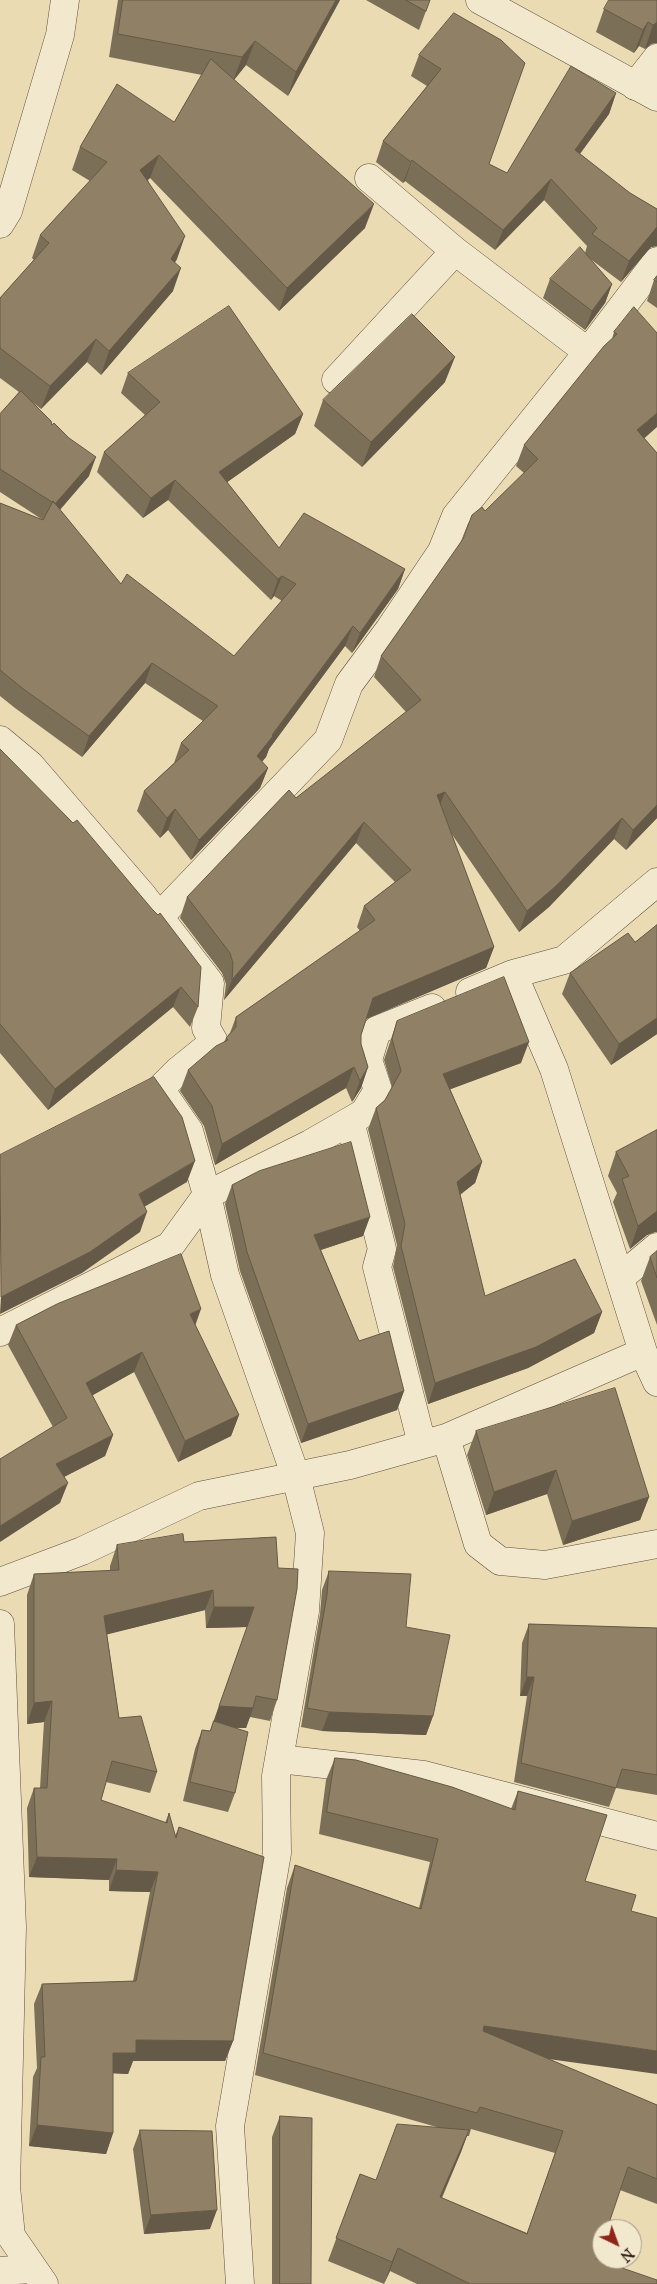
<!DOCTYPE html>
<style>
body{margin:0}
#map{position:relative;width:657px;height:2284px;overflow:hidden;background:#ebdbb3;font-family:"IM FELL Great Primer",serif}
canvas{display:block}
.north{position:absolute;left:592px;top:2219px;width:50px;height:50px;box-sizing:border-box;background:#f2e8ce;border:1px solid #a49883;border-radius:50%;rotate:138deg;font-size:14px;font-weight:700;line-height:20px;text-align:center;color:#2e1f13}
.north::after{content:'';display:block;margin:auto;width:18px;height:22px;background:#8f2418;clip-path:polygon(50% 0,100% 100%,50% 72%,0 100%)}
</style>
<div id="map">
<canvas width="657" height="2284"></canvas>
<div class="north">N</div>
</div>
<script>
const context = document.querySelector('canvas').getContext('2d');
context.lineJoin = 'round';
function stroke(path, color, width, dash) { context.strokeStyle = color; context.lineWidth = width; context.lineCap = dash ? 'butt' : 'round'; context.setLineDash(dash || []); context.stroke(path); }
function paint(path, color) { context.fillStyle = color; context.fill(path, 'evenodd'); }
const minor = new Path2D(`
 M635,86L657,58
 M369,178L455,251L588,352
 M0,224L8,211L60,35L65,0
 M336,380L455,251
 M0,740L30,765L143,896L210,983L206,1028L214,1042L178,1071L160,1089L189,1131L207,1195L225,1275L296,1477L310,1533L305,1611L276,1776L277,1853L230,2126L240,2284
 M159,917L328,740L349,684L389,630L442,551L456,516L588,352L657,261
 M513,974L554,1069L643,1352L657,1382
 M470,992L513,974L564,960L657,882
 M350,1121L382,1249L377,1267L422,1444
 M621,1277L657,1247
 M0,1332L170,1246L207,1195L310,1144L364,1113L378,1090L368,1060L377,1030L432,1008
 M446,1438L478,1544L500,1561L545,1565L657,1544
 M0,1582L82,1551L199,1496L350,1465L446,1438L643,1352
 M0,1624L12,1927L6,2187L11,2236L44,2284
 M279,1759L424,1775L657,1836
 M0,2271L33,2269`);
const tertiary = new Path2D(`
 M480,0L657,97`);
stroke(minor, '#5d4e3b', 29);
stroke(tertiary, '#5d4e3b', 29);
stroke(minor, '#f2e8ce', 28);
stroke(tertiary, '#f2e8ce', 28);
paint(new Path2D(`
 M118,0H340L288,96L246,65L234,80L365,228L279,311L150,178L148,180L177,259L175,262L173,291L101,375L87,362L41,409L31,401L52,425L89,476L60,510L121,584L234,656L282,601L274,596L271,600L168,500L143,518L97,472L104,452L145,415L121,393L128,373L303,414L295,434L227,482L279,548L405,569L398,589L352,653L345,646L269,749L266,757L262,762L268,768L260,788L191,860L168,830L160,838L137,811L144,791L174,763L181,743L203,721L145,683L82,757L15,708L0,696V503L43,520L0,492V414L19,392L0,378V298L34,260L32,258L40,235L90,181L72,170L80,147L174,122L202,75L109,57Z
 M366,0H430L419,30Z
 M657,0L651,44L645,49L639,46L634,53L596,32L604,9Z
 M454,13L489,164L507,173L616,93L609,114L580,154L630,193L657,209V246L651,247L621,282L589,258L612,284L605,303L585,330L543,298L550,279L585,253L587,246L544,200L495,250L405,181L403,183L376,162L383,141L427,86L411,76L419,55Z
 M657,276V308L647,301L654,280Z
 M634,307L644,438L657,453V818L626,850L614,839L549,907L519,932L451,833L494,947L486,968L366,1019L361,1035V1044L368,1067L361,1088L352,1102L346,1088L215,1165L204,1126L180,1091L188,1070L224,1042L226,1038L230,1033L236,1017L360,931L357,927L364,906L395,882L356,843L224,1000L226,984L222,973L180,918L187,897L296,798L406,712L374,677L381,656L485,511L524,473L516,466L524,445L612,339L614,332Z
 M445,382L362,467L314,426L323,400Z
 M0,749L198,1007L190,1027L173,1007L48,1110L0,1053Z
 M657,925V1034L611,1065L562,994L570,973L635,942Z
 M397,1021L521,1063L450,1089L482,1162L475,1183L460,1194L485,1296L602,1312L594,1333L528,1368L428,1404L393,1267L397,1245L368,1129L376,1108L385,1100L392,1087L384,1060Z
 M657,1130L655,1232L647,1235L630,1249L613,1202L617,1193L608,1176L616,1152Z
 M232,1185L363,1236L321,1250L359,1341L404,1391L397,1410L301,1443L240,1271L225,1204Z
 M657,1251V1325L641,1281L650,1257Z
 M16,1325H195L239,1415L231,1436L178,1462L134,1372L92,1395L113,1435L105,1456L64,1477L60,1503L53,1427L8,1345Z
 M476,1431L649,1497L640,1520L563,1545L547,1494L486,1515L467,1455Z
 M276,1537L277,1700L270,1721L250,1717L246,1728H236L235,1793L228,1812L183,1801L195,1749L202,1730L210,1731L247,1627L206,1628L205,1610L107,1634L119,1718L157,1772L150,1793L106,1782L101,1800L165,1823L169,1813L175,1836L179,1827L233,2041L225,2061H133L128,2074L113,2073V2133L106,2154L29,2146L33,2077L37,2068L34,2004L42,1984L133,1981L150,1892L109,1891V1880L29,1877L27,1808L34,1788H40L44,1722L27,1724V1595L34,1574L110,1571V1566L117,1545Z
 M329,1571L406,1627L433,1716L426,1735L322,1731L301,1727L320,1614L322,1590Z
 M529,1624L657,1628V1795L616,1788L609,1807L514,1782L527,1696H520L522,1643Z
 M335,1758L511,1809L518,1791L585,1881L548,2059L657,2105V2204L620,2190L596,2259L657,2284H417L390,2271L384,2284L328,2261L360,2174L376,2180L440,2128L255,2075L287,1888L295,1865L419,1908L430,1862L319,1834L326,1780ZM471,2129L555,2153L527,2233L442,2198L461,2152L467,2136H469Z
 M280,2116L311,2284H272V2137Z
 M140,2130L210,2229L144,2234L133,2149Z`), '#7c6f58');
paint(new Path2D(`
 M336,0H340L288,96L296,72Z
 M648,22L639,46L634,53L643,30Z
 M657,22V43L651,44L645,49L653,25Z
 M255,41L246,65L233,81L242,57Z
 M616,93L609,114L567,171L575,150Z
 M159,155L150,178L132,193L140,170Z
 M412,160L405,181L403,183L411,162Z
 M551,179L544,200L495,250L503,230Z
 M374,204L365,228L279,311L287,288Z
 M657,227V246L651,247L621,282L629,261Z
 M185,236L177,259L163,282L171,259Z
 M181,268L173,291L101,375L109,351Z
 M612,284L605,303L585,330L592,311Z
 M96,339L87,362L41,409L50,386Z
 M455,357L445,382L362,467L371,442Z
 M657,413V427L630,451L637,430Z
 M303,414L295,434L212,493L219,472Z
 M96,457L89,476L48,523L55,504Z
 M175,480L168,500L143,518L151,498Z
 M405,569L398,589L352,653L360,633Z
 M282,576L274,596L271,600L278,579Z
 M353,626L345,646L269,749L266,757L249,776L257,756Z
 M152,663L145,683L82,757L89,736Z
 M268,768L260,788L191,860L199,840Z
 M445,792L437,813V795Z
 M657,805V818L626,850L633,830Z
 M175,809L168,830L160,838L167,818Z
 M622,818L614,839L549,907L519,932L527,911Z
 M364,822L356,843L224,1000L232,980Z
 M494,947L486,968L366,1019L373,998Z
 M181,987L173,1007L48,1110L55,1089Z
 M657,1018V1034L611,1065L619,1044Z
 M529,1042L521,1063L435,1095L443,1074Z
 M354,1067L346,1088L215,1165L222,1144Z
 M368,1067L361,1088L352,1102L360,1081Z
 M195,1161L187,1182L132,1214L139,1194Z
 M482,1162L475,1183L450,1203L457,1182Z
 M657,1211V1232H655L647,1235L630,1249L638,1226Z
 M147,1212L140,1232L82,1273L0,1314L1,1297Z
 M370,1217L363,1236L308,1254L314,1235Z
 M201,1309L194,1329L190,1314Z
 M602,1312L594,1333L528,1368L428,1404L435,1383Z
 M142,1352L134,1372L79,1403L86,1383Z
 M404,1391L397,1410L301,1443L308,1424Z
 M239,1415L231,1436L178,1462L185,1441Z
 M113,1435L105,1456L48,1485L56,1464Z
 M556,1470L547,1494L486,1515L494,1492Z
 M68,1483L60,1503L0,1542V1526Z
 M649,1497L640,1520L563,1545L572,1521Z
 M213,1590L205,1610L97,1637L104,1616Z
 M214,1607H254L247,1627L206,1628Z
 M527,1677H534L527,1696H520Z
 M52,1701L44,1722L27,1724L34,1703Z
 M219,1706L253,1708L246,1728L212,1727Z
 M329,1712L433,1716L426,1735L322,1731Z
 M37,1857L117,1859L109,1880L29,1877Z
 M116,1870L158,1872L150,1892L109,1891Z
 M484,2026L657,2051V2074L476,2049Z
 M136,2040L233,2041L225,2061H133L128,2074L106,2073L113,2053Z
 M37,2125L113,2133L106,2154L29,2146Z
 M469,2130L461,2152L432,2219L440,2197Z
 M217,2210L210,2229L144,2234L151,2215Z
 M398,2248L390,2271L384,2284L392,2262Z`), '#655a47');
const building = new Path2D(`
 M123,0H336L296,72L255,41L242,57L118,34Z
 M406,0H430L426,11Z
 M609,0H657V22L653,25L648,22L643,30L604,9Z
 M454,13L501,40L525,63L489,164L507,173L571,66L616,93L575,150L630,193L657,209V227L629,261L592,234L597,228L551,179L503,230L412,160L411,162L383,141L441,69L419,55Z
 M211,59L374,204L287,288L159,155L140,170L185,236L171,259L181,268L109,351L96,339L50,386L0,348V298L49,243L40,235L107,162L80,147L117,84L174,122Z
 M580,247L612,284L592,311L550,279Z
 M657,276V282L654,280Z
 M229,306L303,414L219,472L279,548L304,513L405,569L360,633L353,626L272,735L273,736L257,756L268,768L199,840L175,809L167,818L144,791L189,750L181,743L218,706L152,663L89,736L22,688L0,670V503L43,520L53,501L121,584L127,574L234,656L296,584L282,576L278,579L175,480L151,498L104,452L160,402L128,373Z
 M634,307L657,333V413L637,430L657,453V805L633,830L622,818L556,886L527,911L445,792L437,795L494,947L373,998L361,1035V1044L368,1067L360,1081L354,1067L222,1144L212,1106L188,1070L216,1046L228,1040L226,1038L236,1027V1017L375,920L364,906L411,870L364,822L232,980L233,963L230,953L187,897L289,790L296,798L421,700L381,656L463,539L472,515L482,507L485,511L538,459L524,445L604,346L617,334L614,332Z
 M412,314L455,357L371,442L323,400Z
 M21,391L51,421L52,425L54,423L69,438L96,457L55,504L53,501L52,502L0,469V414Z
 M0,749L73,823L77,820L152,909L158,915L160,913L201,967L198,1007L181,987L55,1089L0,1024Z
 M657,925V1018L619,1044L570,973L628,933L635,942Z
 M504,977L529,1042L443,1074L482,1162L457,1182L485,1296L575,1259L602,1312L536,1347L435,1383L401,1246L405,1224L376,1108L385,1100L401,1071L392,1039L397,1021Z
 M154,1077L182,1117L195,1161L139,1194L147,1212L90,1252L1,1297L0,1155Z
 M657,1130V1211L638,1226L622,1179L629,1176L616,1152Z
 M351,1142L370,1217L314,1235L359,1341L389,1331L404,1391L308,1424L247,1252L232,1185L259,1171Z
 M657,1251V1278L650,1257Z
 M181,1254L201,1309L190,1314L239,1415L185,1441L142,1352L86,1383L113,1435L56,1464L68,1483L0,1526V1459L67,1418L16,1325L57,1304Z
 M615,1388L649,1497L572,1521L556,1470L494,1492L476,1431Z
 M183,1534L184,1542L276,1537L278,1568L298,1569L297,1589L277,1700L256,1696L253,1708L219,1706L254,1607H214L213,1590L104,1616L119,1718L141,1716L157,1772L112,1761L101,1800L167,1823L169,1813L176,1838L179,1827L264,1857L233,2041L136,2040V2053H113V2133L37,2125L41,2057H45L42,1984L136,1981L158,1872L116,1870L117,1859L37,1857L34,1788H47L52,1701L34,1703V1574L119,1570L117,1545Z
 M329,1571L411,1574L406,1627L450,1635L433,1716L329,1712L307,1708L327,1595Z
 M529,1624L657,1628V1775L622,1769L616,1788L521,1763L534,1677H527Z
 M214,1721L248,1732L235,1793L190,1782L202,1730L210,1731Z
 M335,1758L356,1760L452,1787L515,1810L518,1791L607,1815L585,1881L636,1895L631,1911L657,1918V2051L484,2026L483,2031L657,2105V2179L628,2167L607,2229H602V2242L596,2259L657,2280V2284H470L398,2248L392,2262L336,2238L360,2174L376,2180L397,2124L469,2130L440,2197L527,2234L563,2131L480,2107L477,2113L263,2053L295,1865L421,1909L438,1839L327,1812Z
 M280,2116L312,2118L311,2284H280Z
 M140,2130L212,2131L217,2210L151,2215Z`);
paint(building, '#908166');
stroke(building, '#655a47', 1);
</script>
